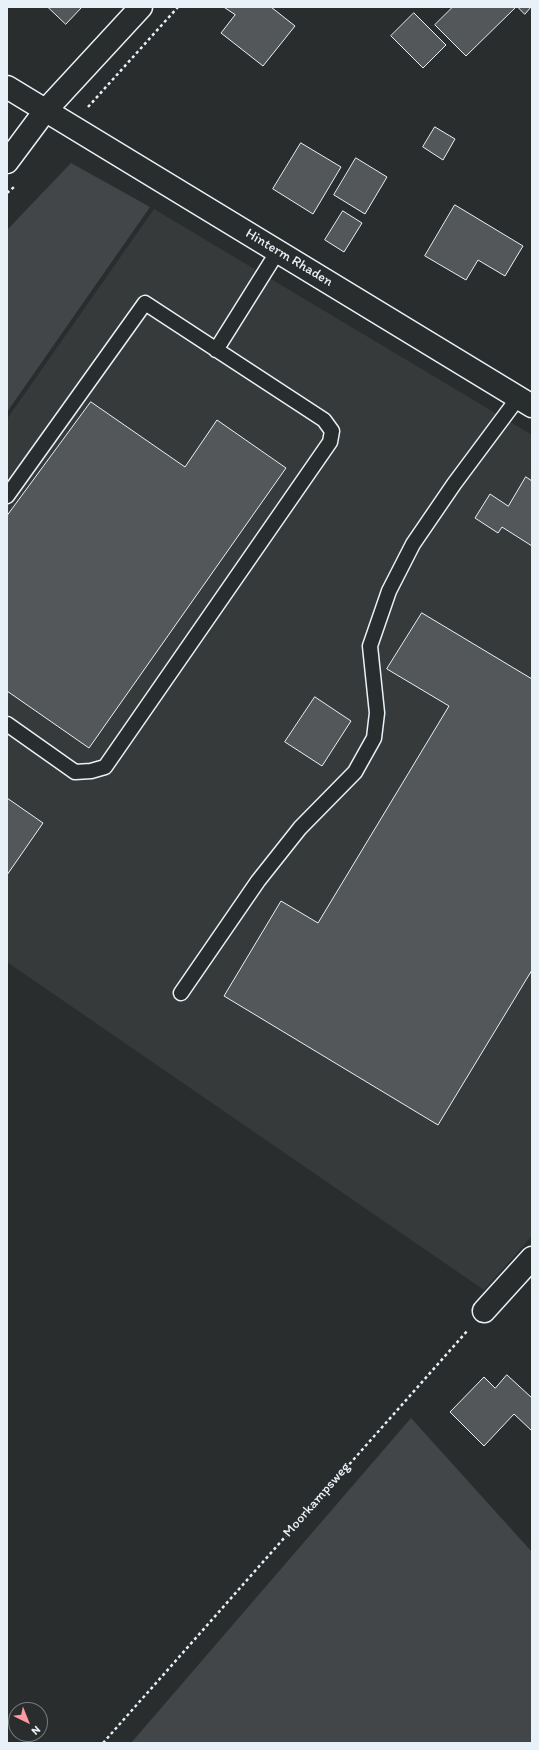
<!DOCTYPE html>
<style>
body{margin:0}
#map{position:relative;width:539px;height:1750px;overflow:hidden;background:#2a2d2e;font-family:Itim,sans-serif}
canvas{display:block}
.frame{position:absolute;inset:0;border:8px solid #e8f1f8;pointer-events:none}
.north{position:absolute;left:8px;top:1702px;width:40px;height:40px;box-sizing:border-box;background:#2a2d2e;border:1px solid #767b7f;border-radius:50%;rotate:137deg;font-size:11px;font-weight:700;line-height:16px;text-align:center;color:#e8f1f8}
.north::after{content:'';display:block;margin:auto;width:14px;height:18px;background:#ff9aa2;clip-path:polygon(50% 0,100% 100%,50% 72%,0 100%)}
</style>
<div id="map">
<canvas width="539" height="1750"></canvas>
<div class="frame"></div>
<div class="north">N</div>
</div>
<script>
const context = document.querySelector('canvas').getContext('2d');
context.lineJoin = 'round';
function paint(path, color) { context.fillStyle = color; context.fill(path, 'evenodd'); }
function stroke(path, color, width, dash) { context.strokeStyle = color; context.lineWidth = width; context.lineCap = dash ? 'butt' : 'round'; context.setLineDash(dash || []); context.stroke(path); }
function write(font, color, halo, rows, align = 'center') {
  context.font = font + ' Itim,sans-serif'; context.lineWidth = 3.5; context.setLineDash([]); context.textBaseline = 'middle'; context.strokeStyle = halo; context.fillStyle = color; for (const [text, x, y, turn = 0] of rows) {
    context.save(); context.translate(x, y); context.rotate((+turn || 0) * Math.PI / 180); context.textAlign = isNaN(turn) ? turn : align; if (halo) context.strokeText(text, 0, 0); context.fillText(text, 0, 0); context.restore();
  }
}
paint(new Path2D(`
 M154,209L532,435V1236L484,1290L7,962V419Z`), '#363a3b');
paint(new Path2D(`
 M71,163L150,207L7,412V230Z
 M411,1418L532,1552V1743H131Z`), '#424648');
const building = new Path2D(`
 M48,7H82L66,24Z
 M224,7H271L295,26L263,66L221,33L235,15Z
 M453,7H516L466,56L435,25Z
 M518,7H531L525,14Z
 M414,13L446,45L423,68L391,36Z
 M435,127L455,139L443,160L423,147Z
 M301,143L341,167L313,214L273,189Z
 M356,158L387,177L365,214L334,195Z
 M455,205L523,246L505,276L478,260L466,280L425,256Z
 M343,211L362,223L344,252L325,240Z
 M91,402L185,467L217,420L286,468L89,748L7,691V516Z
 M526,477L532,481V546L502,527L498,533L475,518L490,494L508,506Z
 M422,613L532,679V970L438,1125L224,996L281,901L318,923L449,706L387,669Z
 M315,697L351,721L322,766L285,742Z
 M7,798L43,823L7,875Z
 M507,1375L532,1398V1431L514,1414L484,1446L450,1412L484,1377L495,1388Z`);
paint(building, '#535759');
stroke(building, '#e8f1f8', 1);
const service = new Path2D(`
 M216,350L278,251
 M7,496L145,303L324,420L332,431L330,442L105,767L91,771L75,772L7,724
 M181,993L258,881L300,828L355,772L374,738L377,713L370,646L389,591L413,544L454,484L518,398`);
const minor = new Path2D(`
 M7,87L532,406
 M484,1311L532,1258`);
const secondary = new Path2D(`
 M7,162L45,111L141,7`);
stroke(service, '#e8f1f8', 17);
stroke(minor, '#e8f1f8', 25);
stroke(secondary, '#e8f1f8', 25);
stroke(new Path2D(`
 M88,107L178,7
 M7,193L14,187
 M103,1743L468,1330`), '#e8f1f8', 2.5, [3, 3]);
stroke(service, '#2a2d2e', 14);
stroke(minor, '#2a2d2e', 22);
stroke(secondary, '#2a2d2e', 22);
write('14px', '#e8f1f8', '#2a2d2e', [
 ["Hinterm Rhaden",289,258,31],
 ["Moorkampsweg",317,1500,-49]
]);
</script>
